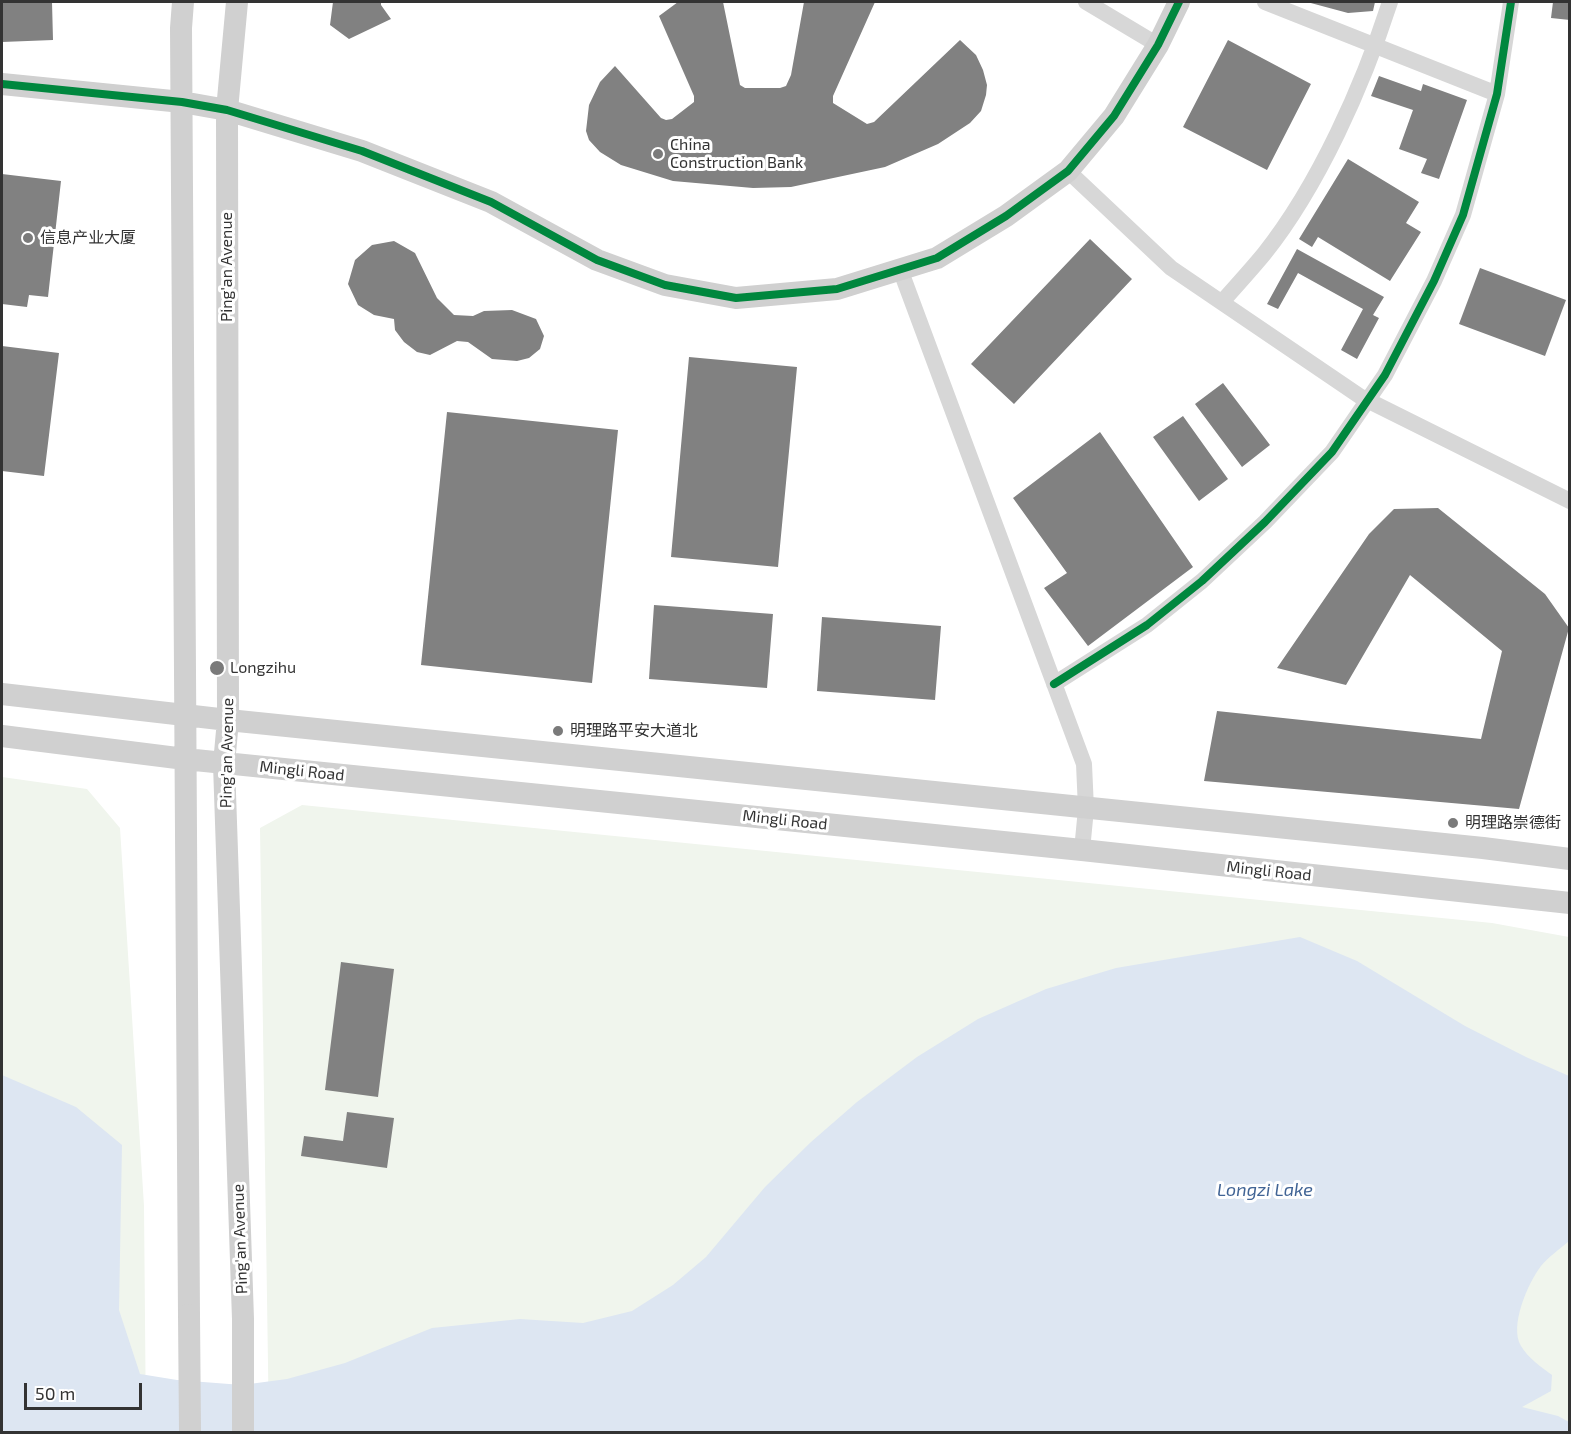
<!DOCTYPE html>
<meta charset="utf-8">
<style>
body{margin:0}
#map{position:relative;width:1571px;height:1434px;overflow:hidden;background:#fff;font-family:"Exo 2",sans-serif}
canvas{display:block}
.frame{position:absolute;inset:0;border:3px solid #333;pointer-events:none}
.scale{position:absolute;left:24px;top:1383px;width:118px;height:27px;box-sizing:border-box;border:3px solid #333;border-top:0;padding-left:8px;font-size:18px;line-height:21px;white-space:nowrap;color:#333;-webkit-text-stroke:4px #fff;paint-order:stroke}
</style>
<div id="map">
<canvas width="1571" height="1434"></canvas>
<div class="frame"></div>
<div class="scale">50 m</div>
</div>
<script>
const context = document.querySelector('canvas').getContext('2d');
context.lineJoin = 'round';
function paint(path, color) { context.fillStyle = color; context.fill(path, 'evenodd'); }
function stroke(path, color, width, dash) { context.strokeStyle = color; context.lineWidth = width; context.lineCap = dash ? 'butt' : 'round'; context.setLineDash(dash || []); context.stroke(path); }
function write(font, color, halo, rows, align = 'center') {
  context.font = font + ' "Exo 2","Noto Sans SC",sans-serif'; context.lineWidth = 6; context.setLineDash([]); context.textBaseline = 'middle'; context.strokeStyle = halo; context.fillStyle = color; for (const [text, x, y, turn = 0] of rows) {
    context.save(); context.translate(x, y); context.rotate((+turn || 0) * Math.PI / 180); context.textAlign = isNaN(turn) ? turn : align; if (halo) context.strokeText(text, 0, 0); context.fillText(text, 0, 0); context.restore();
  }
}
paint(new Path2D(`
 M2,777L87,789L120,828L144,1206L146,1432H2Z
 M302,805L1492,923L1569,937V1432H269L260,828Z`), '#f0f5ed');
paint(new Path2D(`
 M1300,937L1357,961L1465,1026L1526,1057L1569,1076V1241C1560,1249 1548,1257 1541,1266C1528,1283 1509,1326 1521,1346C1528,1358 1541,1367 1552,1375L1551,1391L1522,1407L1558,1416L1569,1422V1432H2V1075L76,1107L122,1145L119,1310L140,1374L177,1380L242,1385L287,1379L345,1363L432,1328L520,1319L583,1323L632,1311L673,1285L706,1257L765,1187L811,1142L857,1102L917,1057L978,1019L1046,989L1116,968Z`), '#dde6f2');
paint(new Path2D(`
 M2,2H52L53,40L2,42Z
 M333,2H381V5L391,19L349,39L330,25Z
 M678,2H723L740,85L745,88H780L786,86L791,75L804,2H875L833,96V103L867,124L874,122L960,40L976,55L983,70L987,85L986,95L981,111L970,123L938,144L885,167L791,187L753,188L673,181L621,165L600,152L589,140L586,131L589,105L600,82L615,66L661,118L666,120L672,119L694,102V96L659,16Z
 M1307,2H1375L1373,11L1348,13Z
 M1553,2H1570V20L1551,18Z
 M1228,40L1311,84L1267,170L1183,127Z
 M1379,76L1421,91L1423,84L1467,100L1439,179L1421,173L1427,159L1399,149L1413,110L1371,96Z
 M1348,159L1419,202L1406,223L1421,232L1390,281L1318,237L1312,247L1299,239Z
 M2,174L61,181L48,297L29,295L27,307L2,304Z
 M1090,239L1132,279L1014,404L971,364Z
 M394,241L415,253L437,298L454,315L473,316L484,311L512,310L536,319L544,336L540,349L529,358L517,361L492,359L468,342L457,341L430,355L417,352L404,342L395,330L394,319L374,315L358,305L348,284L355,260L372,245Z
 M1297,249L1384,297L1373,315L1379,318L1357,359L1341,350L1363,309L1298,273L1278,309L1267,304Z
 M1480,268L1566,300L1545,356L1459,324Z
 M2,346L59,353L44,476L2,471Z
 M689,357L797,367L778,567L671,557Z
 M1223,383L1270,445L1242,467L1195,404Z
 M447,412L618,430L592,683L421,665Z
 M1183,416L1228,479L1199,501L1153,437Z
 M1100,432L1193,567L1088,646L1044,588L1067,573L1013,498Z
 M1438,508L1545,594L1569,628L1519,809L1204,781L1217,711L1481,739L1502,651L1410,575L1346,685L1277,668L1369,534L1394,509Z
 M654,605L773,614L767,688L649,679Z
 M822,617L941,626L935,700L817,691Z
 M341,962L394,969L378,1097L325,1090Z
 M347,1112L394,1118L387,1168L301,1156L304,1136L343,1141Z`), '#818181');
stroke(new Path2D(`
 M1086,2L1158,45
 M1265,2L1497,94
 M1068,171L1171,268L1361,397L1570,501
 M900,269L1084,764L1086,809L1082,850
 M1222,302C1236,286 1250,271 1264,254C1319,185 1363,85 1390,2
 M1054,684L1147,625L1202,581L1265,522L1332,452L1385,375L1434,281L1463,215L1497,94L1511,2`), '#d7d7d7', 16);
stroke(new Path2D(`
 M183,2L181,28L189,1315
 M237,2L227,110L228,720L224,764L243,1319V1432
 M2,84L182,102L227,110L362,151L491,202L597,260L665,285L736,298L837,289L937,258L1006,216L1068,171L1114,116L1158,45L1179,2
 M2,694L228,720L1483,848L1570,859
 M2,736L185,759L1082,850L1570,903`), '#d0d0d0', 22);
stroke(new Path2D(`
 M189,1315L190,1432`), '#d0d0d0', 22);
stroke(new Path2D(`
 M2,84L182,102L227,110L362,151L491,202L597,260L665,285L736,298L837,289L937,258L1006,216L1068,171L1114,116L1158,45L1179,2
 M1054,684L1147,625L1202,581L1265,522L1332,452L1385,375L1434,281L1463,215L1497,94L1511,2`), '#00873e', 8);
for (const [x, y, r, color] of [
 [658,154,6,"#7a7a7a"],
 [28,238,6,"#7a7a7a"],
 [217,668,8,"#7a7a7a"],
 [558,731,6,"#7a7a7a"],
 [1453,823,6,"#7a7a7a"]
]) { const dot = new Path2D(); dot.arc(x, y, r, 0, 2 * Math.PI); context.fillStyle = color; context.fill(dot); stroke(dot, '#fff', 2); }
write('16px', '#333', '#fff', [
 ["China",670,145],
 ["Construction Bank",670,163],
 ["信息产业大厦",40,238],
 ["Longzihu",230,668],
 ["明理路平安大道北",570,731],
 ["明理路崇德街",1465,823]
], 'left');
write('16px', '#333', '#fff', [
 ["Ping'an Avenue",227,267,-90],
 ["Ping'an Avenue",227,753,-89],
 ["Mingli Road",302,771,6],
 ["Mingli Road",785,820,6],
 ["Mingli Road",1269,871,6],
 ["Ping'an Avenue",240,1239,-92]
]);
write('italic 18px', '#416495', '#fff', [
 ["Longzi Lake",1265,1190]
]);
</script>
